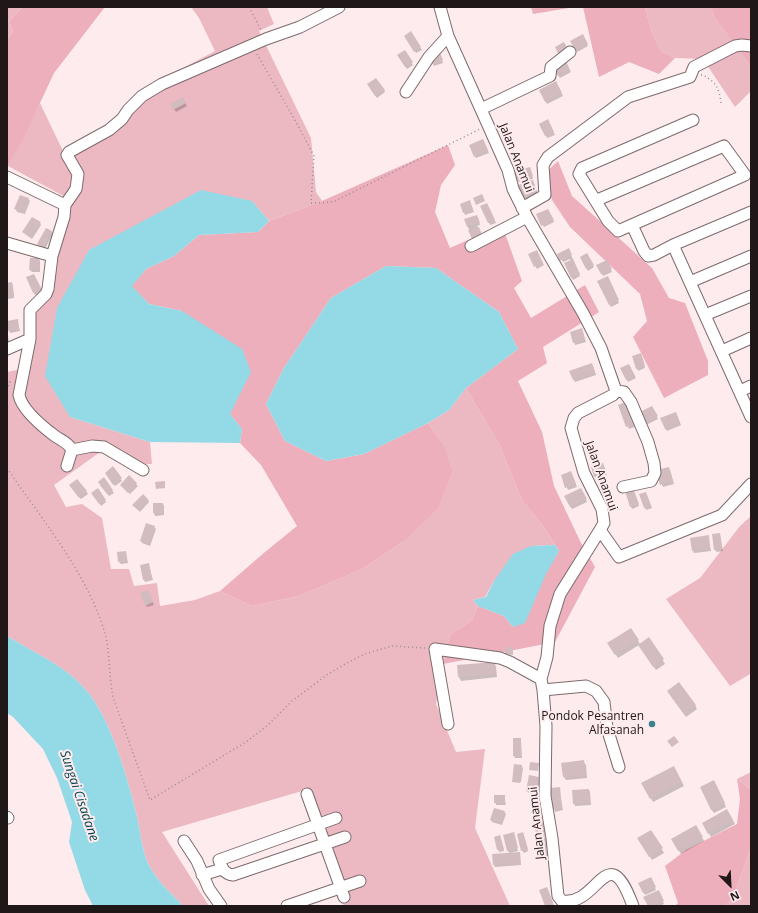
<!DOCTYPE html>
<style>
body{margin:0}
#map{position:relative;width:758px;height:913px;overflow:hidden;background:#feebee;font-family:"Open Sans",sans-serif}
canvas{display:block}
.frame{position:absolute;inset:0;border:8px solid #1f1718;pointer-events:none}
.north{position:absolute;left:710px;top:865px;width:40px;height:40px;-webkit-text-stroke:3px #feebee;paint-order:stroke;rotate:156deg;font-size:11px;font-weight:700;line-height:16px;text-align:center;color:#1f1718}
.north::after{content:'';display:block;margin:auto;width:14px;height:18px;background:#1f1718;clip-path:polygon(50% 0,100% 100%,50% 72%,0 100%)}
</style>
<div id="map">
<canvas width="758" height="913"></canvas>
<div class="frame"></div>
<div class="north">N</div>
</div>
<script>
const context = document.querySelector('canvas').getContext('2d');
context.lineJoin = 'round';
function paint(path, color) { context.fillStyle = color; context.fill(path, 'evenodd'); }
function stroke(path, color, width, dash) { context.strokeStyle = color; context.lineWidth = width; context.lineCap = dash ? 'butt' : 'round'; context.setLineDash(dash || []); context.stroke(path); }
function write(font, color, halo, rows, align = 'center') {
  context.font = font + ' "Open Sans",sans-serif'; context.lineWidth = 4; context.setLineDash([]); context.textBaseline = 'middle'; context.strokeStyle = halo; context.fillStyle = color; for (const [text, x, y, turn = 0] of rows) {
    context.save(); context.translate(x, y); context.rotate((+turn || 0) * Math.PI / 180); context.textAlign = isNaN(turn) ? turn : align; if (halo) context.strokeText(text, 0, 0); context.fillText(text, 0, 0); context.restore();
  }
}
paint(new Path2D(`
 M7,7H23L9,21L13,31L7,40Z
 M191,7H267L274,24L259,31L311,138L316,192L322,201L269,221L252,201L89,250L70,417L150,442L152,464L129,465L103,450L54,485L66,507L82,504L102,518L111,569H129L134,586L157,583L160,606L195,600L220,591L252,606L299,596L362,569L403,542L444,445L428,423L449,410L466,388L499,444L522,500L543,526L555,545L531,546L494,581L485,597L473,600L478,606L472,620L450,635L443,664L436,704L456,752L485,749L475,828L510,906H344L302,791L162,832L209,906H183C172,894 160,884 151,869C142,854 141,834 137,817C128,780 113,726 90,695C69,667 36,654 7,636V372L22,369L27,308L47,292L69,199L8,166L40,103L63,151L106,128L146,88L215,51L199,18Z
 M645,7H711L715,18L751,67V91L735,107L703,59L675,58L661,51L652,33Z
 M751,516V675L750,674L730,686L666,599L700,578L740,526Z
 M751,772V790L737,779Z
 M751,847V906H725L733,897Z`), '#ecb9c2');
paint(new Path2D(`
 M23,7H105L54,73L26,133L8,166L7,165V40L13,31L9,21Z
 M531,7H575L533,14Z
 M583,7H645L652,33L661,51L675,58L659,74L629,62L599,77Z
 M711,7H751V67L715,18Z
 M448,145L455,165L441,185L435,212L450,248L502,225L522,281L514,288L531,318L585,285L599,312L543,347L547,363L518,381L542,432L554,486L581,543L595,567L555,642L443,664L450,635L472,620L478,606L504,616L513,627L559,551L543,526L522,500L499,444L466,388L518,349L499,312L436,268L386,266L331,298L284,368L266,404L285,441L326,461L364,454L428,423L444,445L452,472L438,508L403,542L362,569L299,596L252,606L220,591L265,552L297,526L261,465L240,443L242,429L230,414L182,311L149,304L131,286L146,269L174,256L199,235L258,232L269,221L322,201Z
 M558,161L572,196L652,268L669,298L685,303L708,361V375L664,398L633,337L647,321L640,294L570,227L552,200L546,172Z
 M737,779L751,790V847L733,897L725,906H675L678,903L665,866L686,850L737,824L740,799Z`), '#ecafbb');
paint(new Path2D(`
 M201,190L252,201L269,221L258,232L199,235L174,256L146,269L132,286L149,304L182,311L242,349L251,372L230,414L242,429L240,443L150,442L70,417L45,376L57,308L89,250Z
 M386,266L436,268L499,312L518,349L466,388L449,410L428,423L364,454L326,461L285,441L266,404L284,368L331,298Z
 M555,545L559,551L546,574L525,623L513,627L504,616L478,606L473,600L486,597L494,581L513,554L531,546Z
 M7,636C36,654 69,667 90,695C113,726 128,780 137,817C141,834 142,854 151,869C160,884 172,894 183,906H93L85,890L69,842L72,822L57,778L43,749L13,717L7,713Z`), '#93dae6');
paint(new Path2D(`
 M410,33L422,50L416,53L405,36Z
 M583,36L588,46L577,52L571,41Z
 M404,51L413,65L407,69L398,55Z
 M441,57L443,63L434,66L433,64Z
 M565,62L571,72L560,78L554,68Z
 M556,82L563,96L547,104L540,91Z
 M368,85L384,90L385,92L377,98Z
 M182,98L187,106L176,112L171,104Z
 M548,121L555,135L547,138L541,124Z
 M484,142L489,153L476,158L475,156Z
 M530,168L533,179L519,182L518,180Z
 M534,183L538,195L525,199L520,185Z
 M28,199L30,201L25,214L17,212L16,209Z
 M470,202L474,212L465,215L464,213Z
 M482,206H488L496,223L490,225Z
 M548,210L554,222L544,227L537,215Z
 M478,218L480,225L477,226L479,230L474,241L465,220Z
 M40,223L41,225L32,239L25,234L23,232Z
 M46,229L52,232L53,234L45,249L39,246L38,244Z
 M569,250L580,276L573,280L565,263L571,261L570,259L563,262L559,255Z
 M536,251L544,265L537,269L529,255Z
 M587,254L594,267L588,271L581,257Z
 M39,259L40,261V272H32L30,270Z
 M607,261L612,272L603,276L597,265Z
 M35,277L42,292L35,295L27,278Z
 M608,279L619,303L611,307L609,304Z
 M7,284H12L13,286L14,298L7,299Z
 M17,320L20,331L10,333L9,330Z
 M571,332H583L586,342L575,345Z
 M8,335L9,342H7V336Z
 M642,357L645,368L638,371L637,368Z
 M629,365L636,378L628,382L621,369Z
 M593,366L596,375L575,382L570,372Z
 M619,406L637,426L629,429Z
 M652,407L658,419L646,425L640,413Z
 M677,415L681,425L667,431L665,428Z
 M604,466L607,475L596,478L595,476Z
 M113,468L122,481L115,486L107,475Z
 M670,470L674,484L663,487L657,471Z
 M572,474L577,487L568,490L562,475Z
 M129,477L138,486L130,494L123,487Z
 M104,479L114,493L109,496L100,485Z
 M70,486L86,491L88,494L81,499Z
 M581,489L587,502L572,509L565,496Z
 M98,490L106,502L101,506L93,493Z
 M634,492L639,506L632,509L631,506Z
 M640,494L647,495L652,508L646,510Z
 M148,499L149,502L140,512L135,507Z
 M154,504H163L164,506V515L155,516L154,513Z
 M154,527L156,529L150,546L142,543L141,541Z
 M720,534L723,551L717,552L715,550Z
 M708,536L711,551L694,553L693,551Z
 M126,552L128,563L121,564L119,562Z
 M148,564L153,580L145,582L144,580Z
 M148,593L154,605L147,607L146,605Z
 M631,629L640,644L649,638L665,664L656,670L639,645L618,658L609,643Z
 M494,663L496,667L497,677L461,681L459,677L458,666Z
 M670,695L695,705L697,709L686,717Z
 M520,739L521,741L522,758H515L514,756Z
 M583,761L586,765L587,778L566,780L564,777Z
 M521,766L523,768L521,782L513,781Z
 M674,767L684,786L653,802L643,783Z
 M538,778L540,780L537,795L529,793L527,791Z
 M716,785L726,807L714,813L711,809Z
 M559,788L563,810L555,812L551,789Z
 M589,790L590,792L591,805L575,806L574,803Z
 M495,796H504L506,805H496Z
 M727,810L735,824L711,837L703,823Z
 M504,812L506,814L502,825L492,822L491,820Z
 M540,817L546,836H544L546,840L547,848H546L548,859L544,860L541,849H539L538,847L540,839L538,835Z
 M696,826L704,841L681,854L672,839Z
 M651,831L664,853L652,860L639,839Z
 M500,836L504,851L499,852L495,838Z
 M514,836L518,851L510,853L511,854L519,853L521,865L495,867L494,865L510,854L508,851Z
 M524,836L528,851L524,853L522,850Z
 M651,878L656,890L645,895L639,883Z
 M548,890L554,906H546L540,891Z
 M658,891L664,904L660,906H649Z`), '#0003');
paint(new Path2D(`
 M411,31L421,47L414,52L404,36Z
 M583,34L588,44L575,50L570,41Z
 M564,42L569,51L559,56L555,47Z
 M405,50L413,62L405,67L397,55Z
 M440,53L443,60L432,64L430,57Z
 M566,61L570,70L558,76L553,68Z
 M376,78L385,90L375,96L367,84Z
 M556,81L562,93L545,102L539,90Z
 M183,97L186,103L173,110L170,104Z
 M548,119L554,132L545,136L539,124Z
 M483,139L488,150L474,157L469,145Z
 M530,167L533,176L517,181L514,171Z
 M533,180L537,192L523,197L518,185Z
 M482,194L485,201L476,205L473,198Z
 M20,195L29,198L24,213L14,209Z
 M470,200L473,210L463,213L460,204Z
 M487,203L495,220L488,223L480,206Z
 M548,209L554,220L541,226L536,214Z
 M477,215L480,223L467,227L464,219Z
 M32,217L41,222L30,237L22,232Z
 M479,227L482,235L472,239L468,230Z
 M46,228L52,231L43,248L37,244Z
 M569,248L572,255L560,261L557,254Z
 M537,250L543,263L534,267L528,254Z
 M587,253L594,265L586,269L580,257Z
 M30,258H39V270H29Z
 M573,259L580,274L571,278L564,263Z
 M607,260L612,269L601,274L596,265Z
 M34,274L42,290L33,293L26,277Z
 M608,276L619,300L609,305L597,281Z
 M12,282L14,296L7,297V283Z
 M18,319L19,329L8,331L7,321Z
 M582,328L585,340L573,343L570,332Z
 M641,353L645,366L636,369L632,356Z
 M592,363L595,372L573,380L569,371Z
 M629,364L635,376L626,380L620,368Z
 M628,401L637,423L626,427L618,405Z
 M652,406L658,416L643,423L638,413Z
 M676,412L680,423L665,429L660,418Z
 M603,463L606,472L594,477L591,467Z
 M113,466L122,478L113,485L105,473Z
 M669,467L673,481L660,485L656,470Z
 M571,471L576,484L565,488L561,475Z
 M129,475L137,483L128,493L120,485Z
 M104,477L113,490L107,494L98,482Z
 M77,479L87,491L79,498L69,485Z
 M165,481V488L156,489L155,482Z
 M98,488L106,500L99,504L91,493Z
 M581,488L587,499L570,507L564,496Z
 M633,488L639,504L630,507L625,491Z
 M646,492L651,506L644,508L639,494Z
 M143,494L148,499L138,510L132,505Z
 M153,503H163V513H153Z
 M146,523L155,526L149,544L140,541Z
 M720,533L722,549L714,550L712,534Z
 M709,535L710,548L692,551L690,538Z
 M126,551L127,561L118,562L117,552Z
 M149,563L152,578L143,580L140,565Z
 M148,590L153,602L145,606L140,593Z
 M631,628L639,640L615,655L607,643Z
 M649,637L664,659L653,667L638,645Z
 M505,647H513V655L505,654Z
 M495,662L496,674L458,677L457,665Z
 M679,682L696,705L684,714L667,691Z
 M674,736L679,742L672,747L667,741Z
 M513,738H521V756H513Z
 M584,760L585,775L563,777L561,763Z
 M530,762L539,763L538,771L529,770Z
 M514,764L522,765L520,783L512,782Z
 M674,766L682,782L650,799L641,783Z
 M529,775L539,777L536,793L526,791Z
 M714,780L725,803L711,810L700,787Z
 M560,787L562,808L553,809L550,788Z
 M589,789L590,803L573,804L572,790Z
 M494,795H505V803H494Z
 M494,808L505,811L501,823L490,820Z
 M727,809L733,820L708,834L702,823Z
 M541,815L546,833L537,836L532,818Z
 M696,825L703,837L678,851L671,839Z
 M651,830L663,848L649,857L637,838Z
 M514,832L518,848L507,851L503,835Z
 M523,832L528,849L521,851L517,834Z
 M500,835L504,849L497,850L494,837Z
 M545,837L547,846L537,847L535,838Z
 M546,847L549,858L543,859L540,848Z
 M520,852L521,863L493,865L492,854Z
 M651,877L656,887L643,893L638,883Z
 M547,887L553,903L545,906L539,890Z
 M659,890L664,901L654,906H648L643,897Z`), '#d2bcc0');
const minor = new Path2D(`
 M440,7L448,36L488,125L508,170L513,189L527,217L583,313L601,348L616,391L613,395L578,413L574,418L571,428L584,473L602,509L604,523L600,530L560,594L550,626L547,657L541,679L543,690L546,726L545,796L552,838L558,896L562,901C599,907 607,835 633,906
 M406,92L429,57L448,36
 M481,109L550,76L551,67L570,52
 M7,177L65,205
 M597,200L724,146L745,175L618,231L608,221L579,174L582,168L693,120
 M522,208L545,195L543,165L548,157L628,97L690,77L694,67L735,46L742,45L751,46
 M632,225L644,251L648,256L654,255L673,245L751,212
 M7,243L52,256
 M673,245L751,417
 M471,246L527,217
 M690,282L751,256
 M705,315L751,296
 M7,349L30,339
 M722,351L751,338
 M616,391L624,392L631,402L648,442L654,463L655,473L651,481L623,487
 M740,391L751,386
 M72,450L92,446L104,447L143,470
 M67,466L72,450C68,442 62,441 55,436C43,427 22,410 19,395L30,339V310L46,294L48,289L52,256L64,217L65,205L76,189L78,174L67,155L69,152L109,130L122,119L128,110L142,96L162,84L266,39L300,27L339,7
 M600,530L619,557L722,515L751,484
 M543,690L586,686L596,691L604,702L607,728L619,767
 M448,724L435,649L500,658L510,662L541,679
 M307,794L344,897
 M7,817L8,818
 M336,818L219,860C222,868 224,874 233,875L345,837
 M184,841L197,861L209,889L221,906
 M202,875L222,869
 M287,906L360,881`);
stroke(minor, '#7d6a6d', 13);
stroke(new Path2D(`
 M249,7L261,30
 M257,54L296,122L314,156L311,203L333,202L480,129
 M701,75H703C717,83 719,88 721,103
 M7,390L11,379
 M7,468C42,520 85,570 104,630C111,653 108,677 114,700L150,800L246,742L268,725L292,701L328,674L347,663L365,654L392,646L425,648`), '#9b8d8f', 1.5, [1, 3]);
stroke(minor, '#fff', 11);
for (const [x, y, r, color] of [
 [652,724,4,"#3b828c"]
]) { const dot = new Path2D(); dot.arc(x, y, r, 0, 2 * Math.PI); context.fillStyle = color; context.fill(dot); stroke(dot, '#feebee', 1.5); }
write('12px', '#1f1718', '#feebee', [
 ["Jalan Anamui",516,158,68],
 ["Jalan Anamui",601,476,70],
 ["Jalan Anamui",537,823,-96]
]);
write('12px', '#1f1718', '#feebee', [
 ["Pondok Pesantren",644,717],
 ["Alfasanah",644,731]
], 'right');
write('italic 13px', '#00464e', '#feebee', [
 ["Sungai Cisadane",79,796,71]
]);
</script>
